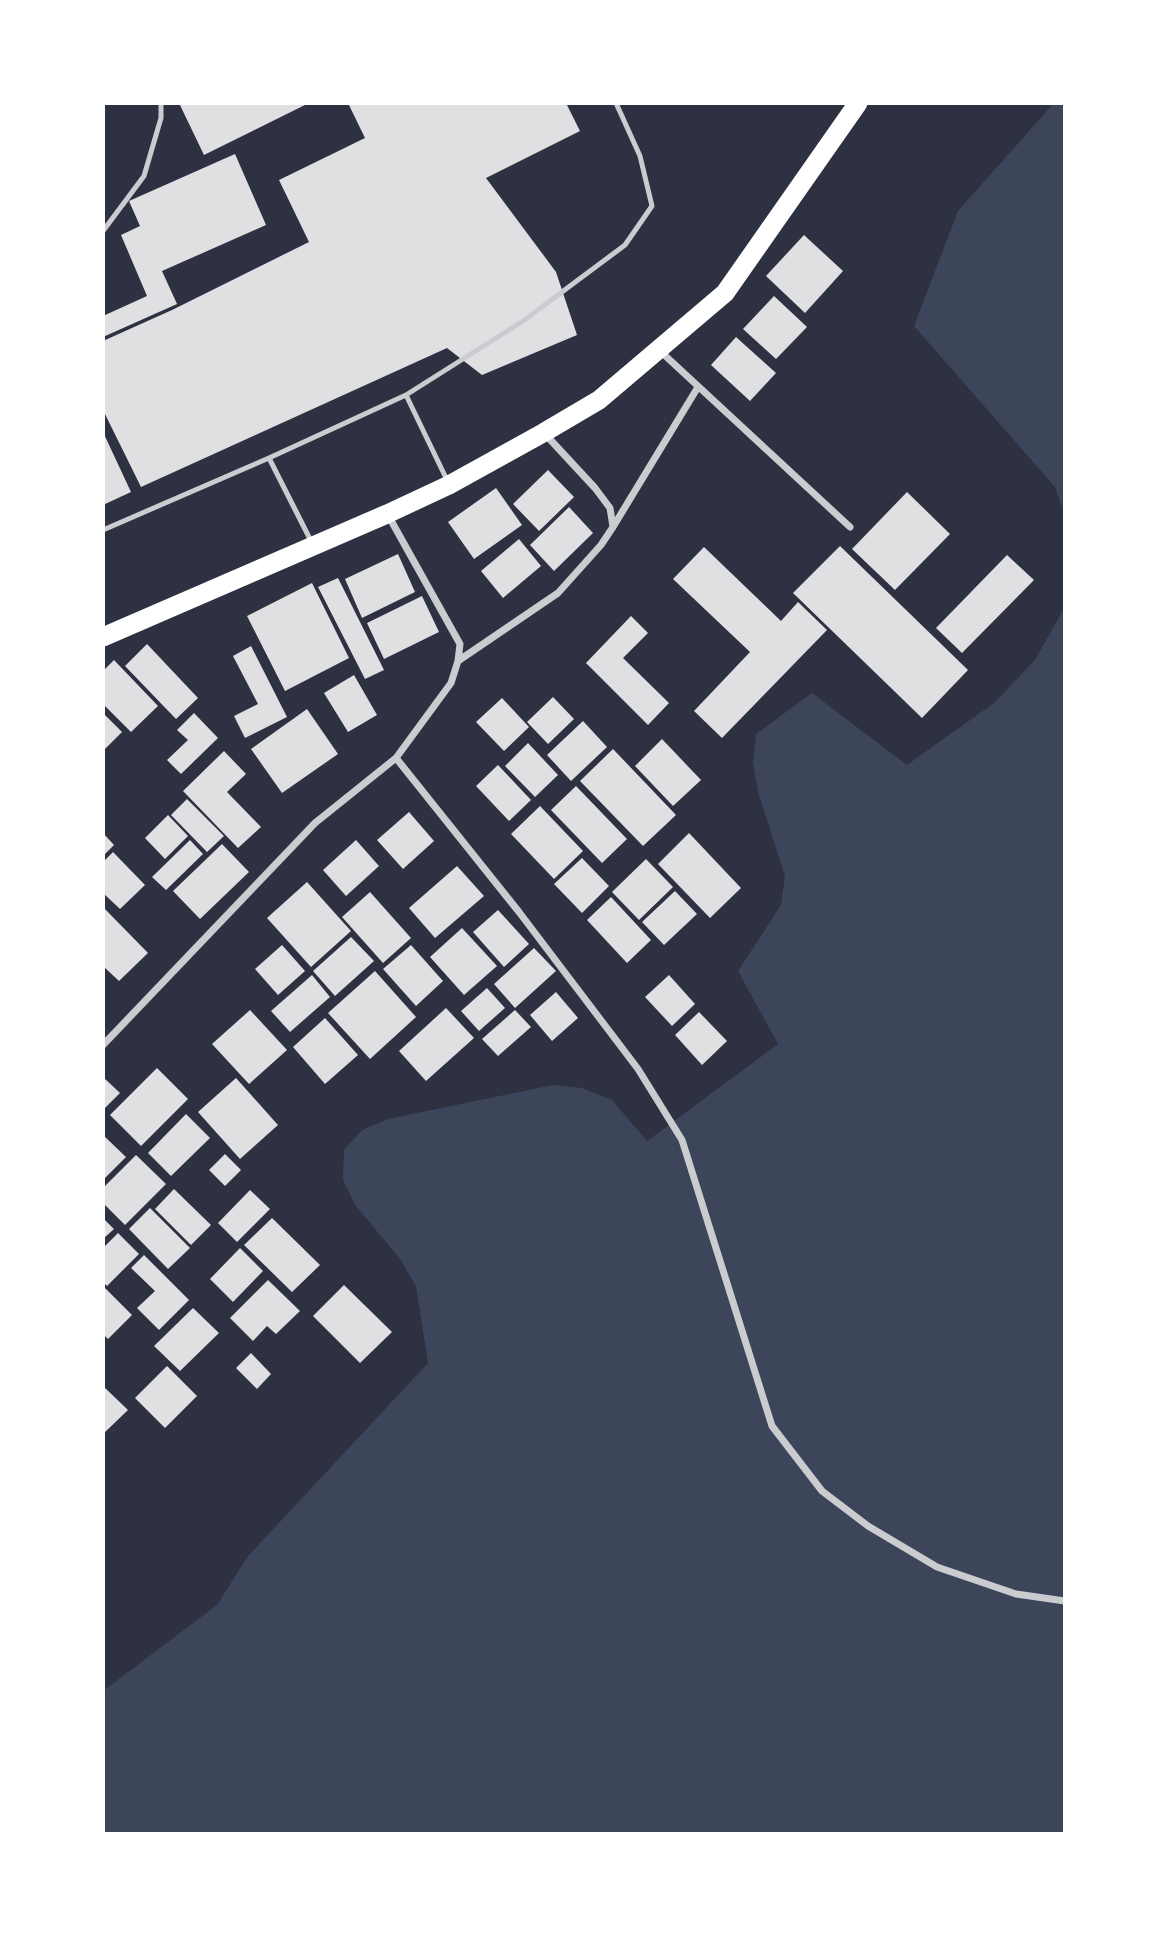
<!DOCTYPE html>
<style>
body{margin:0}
#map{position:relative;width:1168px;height:1937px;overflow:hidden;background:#2d3142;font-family:"Asap Condensed",sans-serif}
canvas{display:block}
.frame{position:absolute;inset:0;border:105px solid #fff;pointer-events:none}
</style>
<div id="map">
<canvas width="1168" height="1937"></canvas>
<div class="frame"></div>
</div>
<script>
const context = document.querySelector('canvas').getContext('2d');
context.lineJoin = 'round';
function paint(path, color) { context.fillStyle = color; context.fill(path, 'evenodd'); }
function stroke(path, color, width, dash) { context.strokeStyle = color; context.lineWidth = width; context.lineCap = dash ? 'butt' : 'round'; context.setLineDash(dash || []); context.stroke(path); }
paint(new Path2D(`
 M1054,103H1065V516L1055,487L914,326L958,211Z
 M1065,597V1834H103V1691L217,1605L248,1556L428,1363L416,1286L400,1259L356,1206L343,1180L344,1150L362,1130L388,1119L553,1085L582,1088L612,1100L647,1141L778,1044L738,971L781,905L785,876L758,792L753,762L756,734L812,693L907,765L994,703L1035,660L1063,610Z`), '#3c4559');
paint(new Path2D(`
 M179,103H309L204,155Z
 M348,103H566L580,131L486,178L556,272L577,335L482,375L447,348L141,487L103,410V341L172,310L309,242L279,180L365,138Z
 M235,154L266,225L162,271L177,304L103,337V316L147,296L121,235L140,226L129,201Z
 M804,235L843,271L805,313L766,276Z
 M774,296L807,327L776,359L743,329Z
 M736,337L776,373L750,401L711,365Z
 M103,432L131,492L103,505Z
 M548,470L574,497L539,531L513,504Z
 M496,488L522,525L474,559L448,522Z
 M907,492L950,534L895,590L852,549Z
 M569,507L593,533L554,571L530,545Z
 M519,539L541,566L503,598L481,571Z
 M840,546L968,670L922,718L793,593Z
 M704,547L781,621L798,602L827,630L722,738L694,711L750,652L673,579Z
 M398,554L415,592L362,618L345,579Z
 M1007,555L1034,580L962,653L936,628Z
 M338,578L384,670L365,679L318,587Z
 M312,583L349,658L285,691L247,616Z
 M422,596L439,632L384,659L367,623Z
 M631,616L648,633L623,658L669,703L648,725L586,663Z
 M147,644L198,698L176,719L125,666Z
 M251,646L287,717L245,738L234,716L258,704L233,656Z
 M114,660L158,706L131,732L103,704V671Z
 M354,675L377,715L348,732L324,693Z
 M553,697L574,719L548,744L527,722Z
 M502,698L529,727L504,751L476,722Z
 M307,709L338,754L282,793L251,749Z
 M103,713L122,732L103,751Z
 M194,713L218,738L181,774L167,760L188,740L177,730Z
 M583,721L607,747L571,781L547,755Z
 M662,739L701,780L673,806L635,766Z
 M528,743L558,775L535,797L505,766Z
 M613,749L676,815L643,846L580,781Z
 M224,751L246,774L227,792L261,827L238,848L183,791Z
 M498,765L531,800L509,821L476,786Z
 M576,786L627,839L602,863L551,810Z
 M187,799L224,836L207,852L171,815Z
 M540,806L583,851L554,879L511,834Z
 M409,812L434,841L403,869L377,840Z
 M168,815L188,836L165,859L145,838Z
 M103,833L114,845L103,856Z
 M689,833L741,888L710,918L658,864Z
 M190,840L203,854L166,890L152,877Z
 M356,840L379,866L346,896L323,870Z
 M222,844L249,872L200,919L173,891Z
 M113,852L145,885L120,909L103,893V862Z
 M582,858L609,886L582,913L554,884Z
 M646,859L673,887L639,920L612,892Z
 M457,866L484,896L435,938L409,908Z
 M307,882L351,931L311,967L267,918Z
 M675,891L697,914L664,945L642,922Z
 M370,892L411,938L383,963L342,917Z
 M611,897L651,940L627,963L587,920Z
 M103,907L148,953L119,981L103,966Z
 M498,910L529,944L504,967L473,932Z
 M462,928L497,966L464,995L430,957Z
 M351,937L374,961L335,996L313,971Z
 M282,945L305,971L278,995L255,969Z
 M411,945L443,981L416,1006L383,969Z
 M534,948L556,971L515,1008L494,984Z
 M375,971L416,1017L370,1059L328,1013Z
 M312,975L330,997L290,1032L271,1011Z
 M669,975L695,1004L672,1026L645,997Z
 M487,988L505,1008L479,1031L461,1011Z
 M556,992L578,1018L552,1041L530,1015Z
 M446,1008L474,1038L426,1081L399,1051Z
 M250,1010L287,1050L249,1084L212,1044Z
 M515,1010L531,1027L498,1056L482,1039Z
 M699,1012L727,1041L702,1065L675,1035Z
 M325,1018L358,1055L325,1084L293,1047Z
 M157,1068L188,1099L141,1146L110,1115Z
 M103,1077L120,1093L103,1110Z
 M236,1078L278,1125L240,1159L198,1112Z
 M186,1114L210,1138L171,1176L148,1153Z
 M103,1135L126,1157L103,1180Z
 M225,1154L241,1170L225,1186L209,1170Z
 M136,1155L166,1184L125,1225L103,1203V1188Z
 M174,1189L211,1225L191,1245L155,1209Z
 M250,1190L270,1209L237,1242L218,1223Z
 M150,1208L190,1248L168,1269L129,1229Z
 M103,1218L114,1229L103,1239Z
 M272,1218L320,1265L292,1292L244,1245Z
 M118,1233L139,1254L107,1286L103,1282V1248Z
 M240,1248L263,1271L233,1302L210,1279Z
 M144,1255L189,1300L159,1330L137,1308L155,1291L131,1268Z
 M268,1280L300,1311L276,1334L267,1326L253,1341L230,1318Z
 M344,1285L392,1332L360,1363L313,1316Z
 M103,1286L132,1315L108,1339L103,1334Z
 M193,1308L219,1333L180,1371L154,1346Z
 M251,1353L271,1374L257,1389L236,1368Z
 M167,1366L197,1396L165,1428L135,1398Z
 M103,1386L128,1410L103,1434Z`), '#e0e0e3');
stroke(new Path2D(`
 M103,231L144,176L161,118V103
 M406,395L447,480
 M269,458L312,543
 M103,530L269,458L406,395L523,321L625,245L652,206L640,156L616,103`), '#caccd0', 5);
stroke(new Path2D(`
 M659,350L850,527
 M613,527L698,387
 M458,661L558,593L601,545L613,527L610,508L595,488L545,434
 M396,758L519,912L638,1069L682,1140L772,1426L822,1491L868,1526L937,1567L1016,1594L1065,1601
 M103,1045L315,823L396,758L451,683L458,661L460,644L388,515`), '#caccd0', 7);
stroke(new Path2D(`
 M103,637L387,514L449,485L543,433L599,400L725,293L858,103`), '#fff', 19);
</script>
